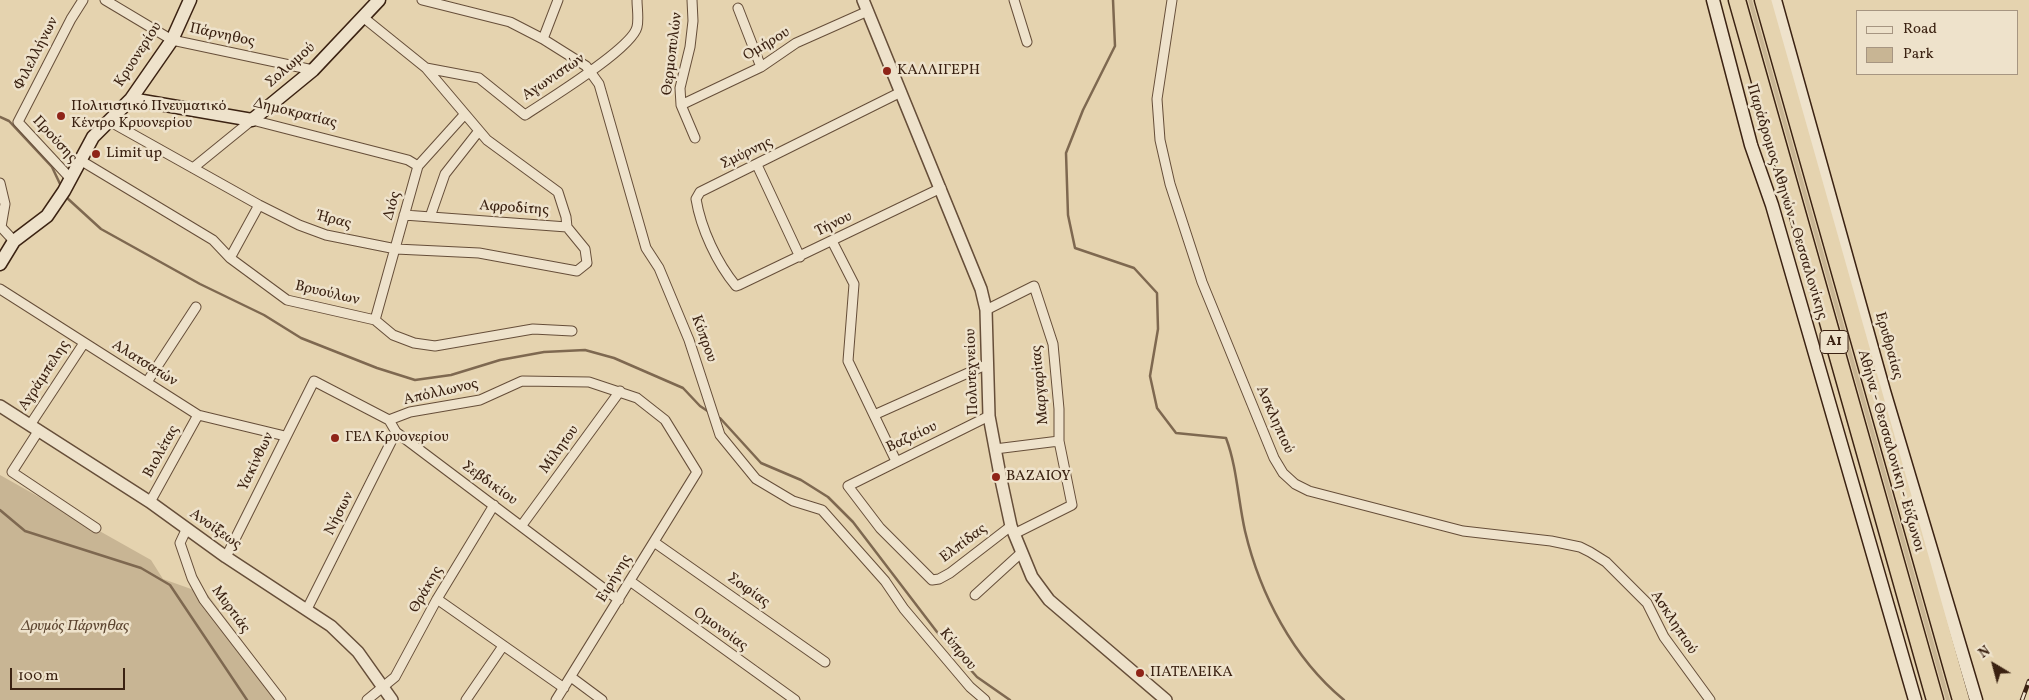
<!DOCTYPE html>
<meta charset="utf-8">
<style>
body{margin:0}
#map{position:relative;width:2029px;height:700px;overflow:hidden;background:#e5d3af;font-family:Vollkorn,serif}
canvas{display:block}
.legend{position:absolute;left:1856px;top:10px;width:162px;height:65px;box-sizing:border-box;background:#eee2cb;border:1px solid #a69581;margin:0;padding:6px 9px;list-style:none;font-size:15px;color:#3b2212}
.legend li{display:flex;align-items:center;gap:10px;height:25px}
.legend b{width:25px;border:1px solid #a69581}
.north{position:absolute;left:1969px;top:640px;width:50px;height:50px;-webkit-text-stroke:4px #eee2cb;paint-order:stroke;rotate:323deg;font-size:14px;font-weight:700;line-height:20px;text-align:center;color:#3b2212}
.north::after{content:'';display:block;margin:auto;width:18px;height:22px;background:#3b2212;clip-path:polygon(50% 0,100% 100%,50% 72%,0 100%)}
.scale{position:absolute;left:10px;top:668px;width:115px;height:22px;box-sizing:border-box;border:2px solid #3b2212;border-top:0;padding-left:6px;font-size:15px;line-height:18px;white-space:nowrap;color:#3b2212;-webkit-text-stroke:4px #eee2cb;paint-order:stroke}
</style>
<div id="map">
<canvas width="2029" height="700"></canvas>
<ul class="legend">
<li><b style="height:6px;background:#eee2cb"></b>Road</li>
<li><b style="height:14px;background:#c8b594"></b>Park</li>
</ul>
<div class="north">N</div>
<div class="scale">100 m</div>
</div>
<script>
const context = document.querySelector('canvas').getContext('2d');
context.lineJoin = 'round';
function paint(path, color) { context.fillStyle = color; context.fill(path, 'evenodd'); }
function stroke(path, color, width, dash) { context.strokeStyle = color; context.lineWidth = width; context.lineCap = dash ? 'butt' : 'round'; context.setLineDash(dash || []); context.stroke(path); }
function write(font, color, halo, rows, align = 'center') {
  context.font = font + ' Vollkorn,serif'; context.lineWidth = 5; context.setLineDash([]); context.textBaseline = 'middle'; context.strokeStyle = halo; context.fillStyle = color; for (const [text, x, y, turn = 0] of rows) {
    context.save(); context.translate(x, y); context.rotate((+turn || 0) * Math.PI / 180); context.textAlign = isNaN(turn) ? turn : align; if (halo) context.strokeText(text, 0, 0); context.fillText(text, 0, 0); context.restore();
  }
}
paint(new Path2D(`
 M1748,0H1752L1950,700H1946L1941,683Z
 M0,475L151,560L163,579L208,595L287,700H0Z`), '#c8b594');
stroke(new Path2D(`
 M1113,0L1115,46L1083,110L1066,153L1068,215L1075,248L1134,268L1157,293L1158,329L1150,376L1157,408L1176,433L1226,438C1237,467 1238,500 1245,531C1260,594 1293,658 1344,700
 M0,117L9,121L52,167L61,186
 M66,197L101,229L200,284L264,315L301,338L377,368L415,380L451,375L500,360L544,352L585,350L614,358L683,388L700,406L709,412
 M720,418L761,463L801,480L828,497L853,522L937,632L977,677L1010,700
 M0,510L25,531L141,568L170,585L247,700`), '#7e6850', 2.5);
const minor = new Path2D(`
 M105,0L172,40L313,70
 M422,0L510,22L543,39L586,66L599,84L646,248L659,268L689,340L720,435L756,479L793,501L822,510L885,581L904,609L970,687L985,700
 M692,0L693,21L690,47L680,88L681,105L695,138
 M1014,0L1027,42
 M1172,0L1157,99L1160,140L1170,184L1202,282L1274,458L1283,473L1295,484L1309,491L1463,531L1551,541L1580,547L1590,552L1606,562L1647,603L1664,637L1710,700
 M738,8L761,67
 M364,18L426,68L487,140L558,192L566,217L567,227
 M543,39L558,0
 M426,68L479,78L525,115C546,101 632,49 637,27C639,19 637,8 637,0
 M901,92L700,192L696,199C701,229 717,263 736,286L739,285L941,188
 M681,105L761,67L796,43L868,11
 M109,121L259,205L299,225L326,235L396,249L479,253L577,271L587,263L585,249L567,227L404,215
 M80,160L213,240L230,258L287,300L375,320L393,335L414,343L435,346L533,329L572,331
 M757,165L800,257
 M193,168L252,120L408,160L418,166
 M70,178L18,122L71,19L83,0
 M0,183L5,204L1,227
 M430,217L445,174L478,132
 M1,227L14,241
 M832,241L854,284L848,361L896,461
 M230,258L259,205
 M0,289L198,415L285,436
 M986,310L1034,286L1053,344L1059,409V441L1072,505L1014,534
 M375,320L418,166L464,115
 M147,382L196,307
 M874,415L988,364
 M989,416L848,486L880,528L932,580L939,579L950,573L1011,526
 M389,420L410,412L480,400L522,381L589,382L637,398L665,420L697,472L556,700
 M30,425L84,343
 M39,430L12,472L96,528
 M995,449L1059,441
 M150,502L198,415
 M522,525L620,391
 M187,528L180,543L192,578L204,600L281,700
 M654,542L825,662
 M226,557L314,381L389,420L396,432L619,600
 M630,581L795,700
 M975,595L1021,553
 M437,599L564,688
 M307,609L396,432
 M571,677L602,700
 M367,700L395,677L437,599L494,505
 M466,700L503,646`);
const tertiary = new Path2D(`
 M863,0L981,289L986,310L989,416L1000,475L1011,526L1032,577L1049,600L1166,700
 M0,406L150,502L226,557L331,626L358,652L392,700`);
const secondary = new Path2D(`
 M1713,0L1751,145L1772,205L1915,700
 M1775,0L1884,391L1976,700
 M131,99L252,120L313,70L379,0
 M0,264L14,241L47,216L64,191L93,137L131,99L172,40L190,0`);
const motorway = new Path2D(`
 M1737,0L1935,700
 M1763,0L1961,700`);
stroke(minor, '#664e39', 11);
stroke(tertiary, '#664e39', 14);
stroke(secondary, '#3b2212', 15);
stroke(motorway, '#3b2212', 19);
stroke(minor, '#eee2cb', 9);
stroke(tertiary, '#eee2cb', 11);
stroke(secondary, '#eee2cb', 12);
stroke(motorway, '#e5d3af', 16);
const rail = new Path2D(`
 M2022,700L2029,681`);
stroke(rail, '#3b2212', 4.5);
stroke(rail, '#eee2cb', 2.5, [8]);
for (const [x, y, r, color] of [
 [887,71,5,"#8f2418"],
 [61,116,5,"#8f2418"],
 [96,154,5,"#8f2418"],
 [335,438,5,"#8f2418"],
 [996,477,5,"#8f2418"],
 [1140,673,5,"#8f2418"]
]) { const dot = new Path2D(); dot.arc(x, y, r, 0, 2 * Math.PI); context.fillStyle = color; context.fill(dot); stroke(dot, '#eee2cb', 2); }
for (const [x, y, w] of [
 [1834,342,28]
]) { const box = new Path2D(); box.roundRect(x - w / 2, y - 11.5, w, 23, 4); context.fillStyle = '#eee2cb'; context.fill(box); stroke(box, '#3b2212', 1); }
write('bold 14px', '#3b2212', null, [
 ["Α1",1834,342]
]);
write('15px', '#3b2212', '#eee2cb', [
 ["Πάρνηθος",222,36,12],
 ["Ομήρου",767,45,-31],
 ["Φιλελλήνων",37,54,-63],
 ["Θερμοπυλών",673,54,-83],
 ["Κρυονερίου",139,55,-57],
 ["Σολωμού",291,66,-41],
 ["Αγωνιστών",554,78,-34],
 ["Δημοκρατίας",295,114,14],
 ["Προύσης",54,140,47],
 ["Σμύρνης",747,154,-26],
 ["Παράδρομος Αθηνών - Θεσσαλονίκης",1786,202,73],
 ["Διός",393,206,-74],
 ["Αφροδίτης",514,209,4],
 ["Ήρας",334,221,15],
 ["Τήνου",834,225,-26],
 ["Βρυούλων",327,294,13],
 ["Κύπρου",703,339,70],
 ["Ερυθραίας",1888,346,74],
 ["Αλατσατών",144,364,32],
 ["Πολυτεχνείου",973,372,-92],
 ["Αγράμπελης",45,376,-57],
 ["Μαργαρίτας",1041,385,-95],
 ["Απόλλωνος",441,393,-13],
 ["Ασκληπιού",1274,420,66],
 ["Βαζαίου",912,438,-25],
 ["Μίλητου",560,450,-54],
 ["Αθήνα - Θεσσαλονίκη - Εύζωνοι",1890,451,74],
 ["Βιολέτας",162,452,-61],
 ["Υακίνθων",257,462,-64],
 ["Σεβδικίου",489,484,36],
 ["Νήσων",340,514,-63],
 ["Ανοίξεως",215,530,35],
 ["Ελπίδας",964,544,-37],
 ["Ειρήνης",615,579,-59],
 ["Θράκης",427,590,-60],
 ["Σοφίας",748,591,35],
 ["Μυρτιάς",230,610,54],
 ["Ασκληπιού",1673,623,57],
 ["Ομονοίας",720,630,36],
 ["Κύπρου",957,650,51]
]);
write('15px', '#3b2212', '#eee2cb', [
 ["ΚΑΛΛΙΓΕΡΗ",897,71],
 ["Πολιτιστικό Πνευματικό",71,107],
 ["Κέντρο Κρυονερίου",71,124],
 ["Limit up",106,154],
 ["ΓΕΛ Κρυονερίου",345,438],
 ["ΒΑΖΑΙΟΥ",1006,477],
 ["ΠΑΤΕΛΕΙΚΑ",1150,673]
], 'left');
write('italic 15px', '#5e4732', '#eee2cb', [
 ["Δρυμός Πάρνηθας",75,627]
]);
</script>
